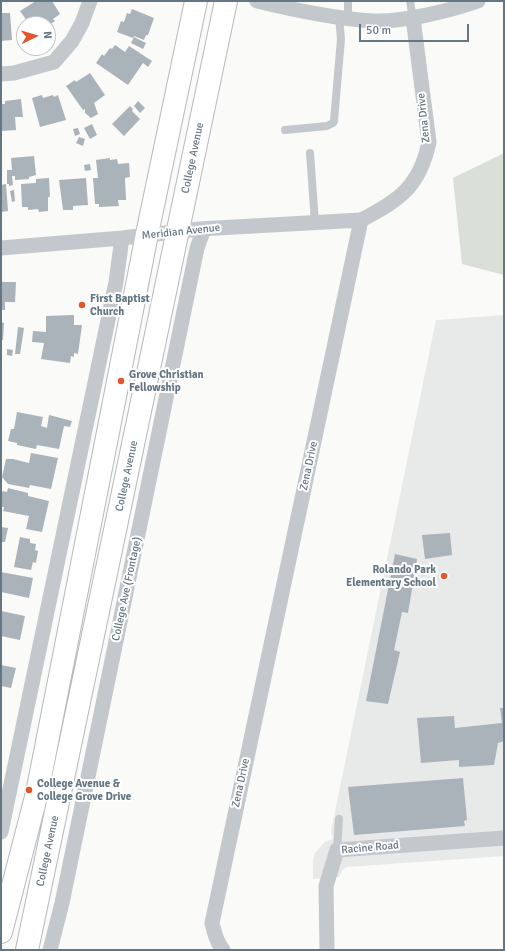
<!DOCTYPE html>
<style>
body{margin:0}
#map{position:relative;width:505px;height:951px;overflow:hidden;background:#fafaf8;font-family:Signika,sans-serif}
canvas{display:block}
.frame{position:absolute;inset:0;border:2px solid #657683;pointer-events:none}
.north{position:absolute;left:16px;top:16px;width:40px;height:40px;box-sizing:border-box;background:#fff;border:1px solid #c1c8cd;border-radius:50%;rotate:85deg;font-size:11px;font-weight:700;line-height:16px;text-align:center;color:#657683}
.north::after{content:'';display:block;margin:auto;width:14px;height:18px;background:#e4572e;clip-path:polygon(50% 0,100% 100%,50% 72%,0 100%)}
.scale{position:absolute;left:359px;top:24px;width:110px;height:18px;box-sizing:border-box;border:2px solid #657683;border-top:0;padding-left:5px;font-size:12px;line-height:14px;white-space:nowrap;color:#657683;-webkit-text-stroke:3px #fff;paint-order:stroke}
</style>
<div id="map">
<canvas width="505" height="951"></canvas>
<div class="frame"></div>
<div class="north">N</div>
<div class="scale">50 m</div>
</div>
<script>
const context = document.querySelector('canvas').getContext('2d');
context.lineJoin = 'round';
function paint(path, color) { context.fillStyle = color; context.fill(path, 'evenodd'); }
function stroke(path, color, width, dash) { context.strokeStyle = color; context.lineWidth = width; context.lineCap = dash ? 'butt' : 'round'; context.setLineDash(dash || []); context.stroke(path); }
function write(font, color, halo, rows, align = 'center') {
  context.font = font + ' Signika,sans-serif'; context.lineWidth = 4; context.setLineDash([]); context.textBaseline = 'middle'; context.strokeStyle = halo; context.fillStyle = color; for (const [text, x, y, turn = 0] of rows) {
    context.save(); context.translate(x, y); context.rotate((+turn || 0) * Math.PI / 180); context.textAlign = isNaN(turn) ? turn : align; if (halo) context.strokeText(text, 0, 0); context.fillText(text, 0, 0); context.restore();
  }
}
paint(new Path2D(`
 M504,315V856L347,867L343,869L339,877L313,879V860L315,853L325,842L333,839L331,831L436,320Z`), '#e8e9e9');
paint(new Path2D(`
 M504,153V275L462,264L453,178Z`), '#dadfd7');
paint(new Path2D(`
 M36,1H52L60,14L53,19L55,21L48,26V24H25V23L27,21L20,11Z
 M132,9L154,18L148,35H146L144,40L134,36L133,38L117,32L121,21L124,22L127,13L130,14Z
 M1,13H10L12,40L1,41Z
 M134,37L146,43L143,49L131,43Z
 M115,45L125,52L129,46L152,61L148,67L143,63L128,85L96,63L102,54L104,56L110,48L112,49Z
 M90,73L105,95L94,103L98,114L91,118L85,113V109L83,110L66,86L75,80L76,82Z
 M42,95L43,98L53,95L54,97L58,95L66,120L40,127L32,98Z
 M21,99L23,117H15L16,130L1,131V104H5V101Z
 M138,101L145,108L140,113L134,106Z
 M130,106L133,109L132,111L140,119L124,136L112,124Z
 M92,124L97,135L90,139L84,128Z
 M78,128L80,134L75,136L73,129Z
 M79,137L85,139L83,146L76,143Z
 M34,156L36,175L29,177V179L15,180V176H12L13,185L9,186V184H7V170H12L11,158Z
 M110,158V160L117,159L118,164L129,163L130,177L125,178L126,200H118L119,206L99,207V204H95L93,178H98L96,160Z
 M90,164L91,170L85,171L84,165Z
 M49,178L50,197H48V211L39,212L38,209L28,210V207H22L21,184L36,183V179Z
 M86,178L88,205L73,206V210H63L59,180Z
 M6,184L8,211L1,212V185Z
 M14,190L15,201L12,202L10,191Z
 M1,282H16L15,302H5V310H1Z
 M74,315V325H82L78,354L74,353V357L71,356L70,363L41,359L44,343L32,342L33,331L46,332V316Z
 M1,322L4,323L3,340H1Z
 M18,327L24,328L20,354H15Z
 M7,349L13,350L12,356L7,355Z
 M17,412L43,417L41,426L47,428L49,415L72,421L70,427L64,426L59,449L37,445L36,449L17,445V443L8,441L11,429H14Z
 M31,453L58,458L51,489L30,485L29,488L8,484L2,477L6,459H13L29,463Z
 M8,488L28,493V496L49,501L42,532L26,529L29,516L3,511L4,507H1V491L7,492Z
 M1,527L8,528L5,542H1Z
 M450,533L452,555L425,559L422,535Z
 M20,537L30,539V543L36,544L35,550L38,551L36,563L33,562L31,570L14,567Z
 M395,554L417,559L408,613L402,612L394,650L400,652L388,704L366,701Z
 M1,572L33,578L29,598L1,592Z
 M1,611L25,616L20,640L1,636Z
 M1,665L16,668L11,688L1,686Z
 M500,708H504V741L498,743L494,765L459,767V760L421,763L417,718L454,716L455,728L502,723Z
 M463,778L467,820L464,821L465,826L354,835L348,787Z`), '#aab3b9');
const primary = new Path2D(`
 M1,932L37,793L147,234L196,1
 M27,950L226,1`);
stroke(primary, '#b5babe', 24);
stroke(new Path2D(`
 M348,1V18
 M410,1L413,18
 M285,130L327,126L333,123L334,121L341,39L339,17
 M310,153L315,223
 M337,850L339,819`), '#c3c8cc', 8);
stroke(new Path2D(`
 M257,1C294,10 335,19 374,21C404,22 449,11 478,1
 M1,74L14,73L54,62L72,41L82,23L90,1
 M1,248L122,238L199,229L361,220
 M1,832L116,282L122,238
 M50,950L62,903L197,248L204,229
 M223,950C217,943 214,932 212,923L361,220C399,201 420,186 429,142L413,18
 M327,950L326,886L337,850L504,838`), '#c3c8cc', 15);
stroke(primary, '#fff', 22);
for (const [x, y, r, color] of [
 [82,305,4,"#e4572e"],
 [121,381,4,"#e4572e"],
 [444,576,4,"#e4572e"],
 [29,790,4,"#e4572e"]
]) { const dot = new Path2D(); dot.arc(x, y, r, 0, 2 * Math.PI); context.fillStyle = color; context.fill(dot); stroke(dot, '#fff', 1.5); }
write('11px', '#657683', '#fff', [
 ["Zena Drive",424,118,-96],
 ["College Avenue",193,158,-78],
 ["Meridian Avenue",181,232,-6],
 ["Zena Drive",309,466,-78],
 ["College Avenue",127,476,-78],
 ["College Ave (Frontage)",127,589,-78],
 ["Zena Drive",241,783,-78],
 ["Racine Road",370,848,-5],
 ["College Avenue",48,851,-78]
]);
write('bold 11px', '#657683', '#fff', [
 ["First Baptist",90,299],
 ["Church",90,312],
 ["Grove Christian",129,375],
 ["Fellowship",129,388],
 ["Rolando Park",436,570,"right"],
 ["Elementary School",436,583,"right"],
 ["College Avenue &",37,784],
 ["College Grove Drive",37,797]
], 'left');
</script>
